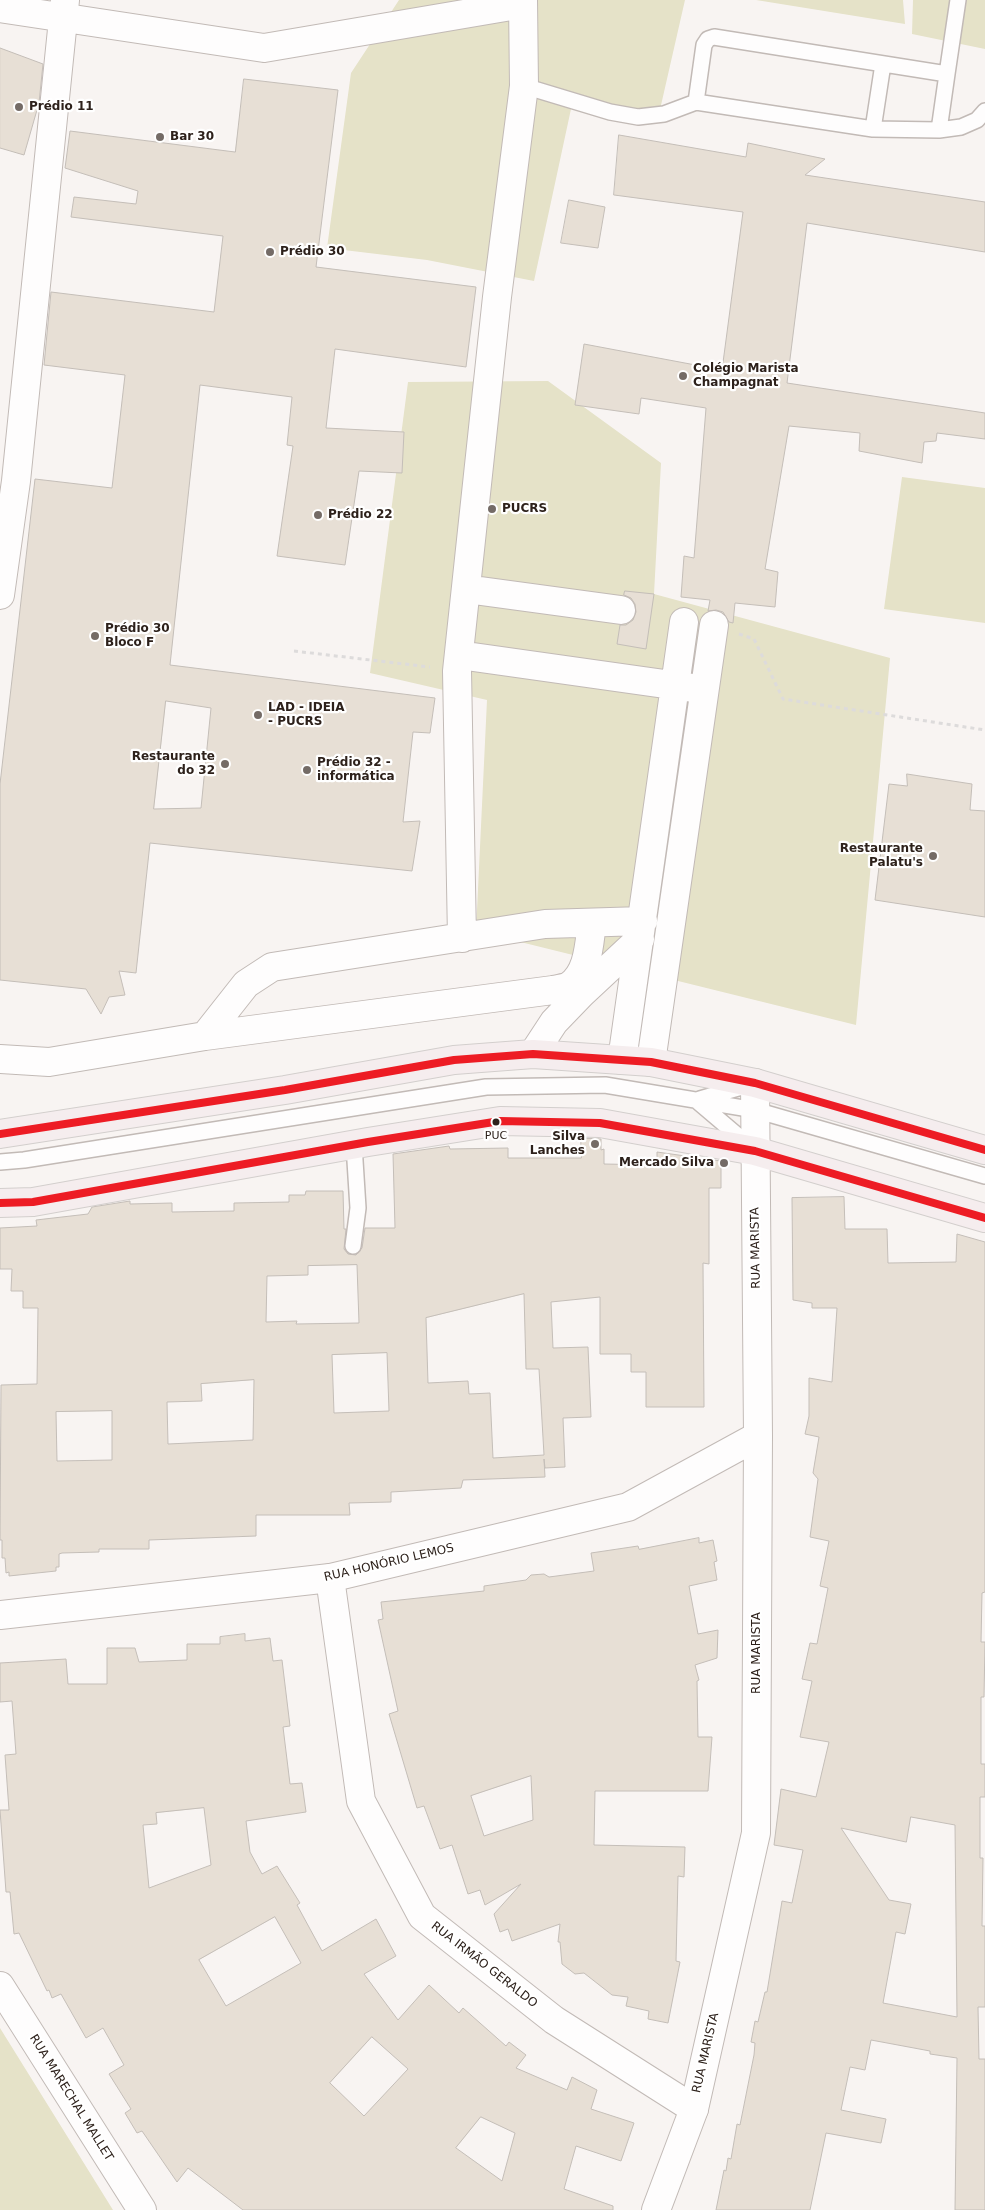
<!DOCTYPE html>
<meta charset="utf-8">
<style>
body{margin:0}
canvas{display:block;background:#f8f4f2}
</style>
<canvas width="985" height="2210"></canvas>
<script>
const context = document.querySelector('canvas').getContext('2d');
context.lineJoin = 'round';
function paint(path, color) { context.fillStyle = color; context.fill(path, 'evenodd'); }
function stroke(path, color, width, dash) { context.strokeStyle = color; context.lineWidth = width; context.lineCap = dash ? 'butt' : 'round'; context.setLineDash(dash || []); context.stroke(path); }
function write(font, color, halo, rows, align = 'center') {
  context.font = font + ' "DejaVu Sans",sans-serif'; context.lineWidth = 4.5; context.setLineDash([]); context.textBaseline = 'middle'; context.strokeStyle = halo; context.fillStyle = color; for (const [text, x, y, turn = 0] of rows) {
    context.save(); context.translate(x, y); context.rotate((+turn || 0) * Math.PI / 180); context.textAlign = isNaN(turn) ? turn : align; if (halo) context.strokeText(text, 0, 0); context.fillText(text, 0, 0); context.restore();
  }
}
paint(new Path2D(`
 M399,0H685L659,114L571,109L534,281L427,260L327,248L351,73Z
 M756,0H903L905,24Z
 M913,0H985V49L912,34Z
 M548,381L661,463L654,594L890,658L856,1025L476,931L487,700L370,673L408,382Z
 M902,477L985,488V623L884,609Z
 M0,2028L113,2210H0Z`), '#e5e2c8');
const building = new Path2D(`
 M0,48L43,64L39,103L24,155L0,148Z
 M244,79L338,90L316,267L476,287L466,367L335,349L326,428L404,432L402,473L359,471L345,565L277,556L293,446L287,445L292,397L200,385L170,665L435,698L430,733L413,732L403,822L420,821L412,871L150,843L136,973L119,971L125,995L109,997L101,1014L86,989L0,980V784L35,479L112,488L125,375L44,365L51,292L214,312L223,236L71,217L74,197L136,204L138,191L65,168L70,131L235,152ZM166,701L211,708L201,808L154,809Z
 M619,135L746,157L748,143L825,159L805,175L985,202V252L807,223L787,383L985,413V439L937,433L936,441L924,442L922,463L859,451L860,433L789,426L765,569L778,572L775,607L735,603L733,623L729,622L723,612L716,610L708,611L710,600L681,597L684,556L694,558L706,408L641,398L639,414L575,405L584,344L722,370L743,212L614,195Z
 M569,200L605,207L598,248L561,243Z
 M625,591L654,594L646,649L617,644L620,625H626L633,620L636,612L635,604L631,598L624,595Z
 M907,774L972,784L970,810L985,811V917L875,900L889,784L907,786Z
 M581,1138L601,1139V1150L604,1149V1164L657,1165V1152L721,1161V1188H709V1264L703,1263L704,1407H646V1372H631V1354H600V1297L551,1302L553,1348L588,1347L591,1417L563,1418L565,1467L545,1468L544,1459L545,1477L463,1480L461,1488L391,1492V1502L349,1503L350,1515H256V1536L149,1540V1549H99V1552L62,1553L59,1554V1567H56V1571L9,1576V1572L6,1573L5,1558H2V1540H0L1,1385L37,1384L38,1308H23V1291H11L12,1269H0V1228L37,1226L36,1220L88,1214L92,1207L130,1201V1204L172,1203V1212L234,1211V1203L289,1202V1195H305L306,1191H343L344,1229H346L344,1249L348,1254L356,1255L362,1248L365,1228H395L393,1154L449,1146L450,1149L508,1148V1158H581ZM357,1265L359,1323L296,1324L297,1321L266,1322L267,1276L308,1275V1266ZM524,1294L526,1369H539L544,1455L493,1458L490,1393L469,1394L468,1381L428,1383L426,1318ZM387,1353L389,1411L334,1413L332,1355ZM254,1380L253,1440L168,1444L167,1402L202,1401L201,1384ZM112,1411V1460L57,1461L56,1412Z
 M844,1197L845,1229H887L888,1263L956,1262L957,1234L985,1242V1592L982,1593L981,1642H985L984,1697H981V1764H985V1797H980V1858H983L982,1926H985V2007H978L979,2059H985V2210H955L957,2058L930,2054V2051L871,2040L865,2070L850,2067L841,2110L886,2119L881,2143L826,2133L810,2210H716L724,2170L726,2171L728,2158L731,2159L737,2124L740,2125L754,2055L755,2043L751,2042L755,2021L758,2022L765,1992H767L782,1901L792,1903L803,1850L774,1845L781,1789L816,1797L829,1742L800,1737L812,1681L802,1679L810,1643L817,1644L828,1588L820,1586L829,1541L810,1537L818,1479L813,1473L819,1437L805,1434L809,1416V1378L832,1382L837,1308H812V1303L793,1300L792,1198ZM911,1817L955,1825L957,2017L883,2003L896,1932L905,1934L911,1904L889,1900L841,1828L906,1842Z
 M699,1538V1543L713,1540L717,1561L714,1562L717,1580L689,1586L698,1634L718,1630L717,1658L695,1665L699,1680L697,1681L698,1737H712L708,1791H595L594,1845L685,1847L684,1877L678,1876L676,1961L680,1962L668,2023L648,2019L649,2011L626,2006L628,1997L612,1995L584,1973L575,1974L562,1964L560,1942H558L560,1924L512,1941L508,1929L500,1932L494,1914L521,1884L485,1905L480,1890L468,1894L452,1845L440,1849L424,1806L417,1808L389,1714L398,1711L378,1620L383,1619L381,1602L484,1591V1586L526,1580L531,1575L544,1574L549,1577L594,1571L591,1553L638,1546L639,1549ZM531,1776L533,1820L484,1836L471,1796Z
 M245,1634V1641L270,1638L273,1661L282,1660L290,1726L283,1727L290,1784L302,1783L306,1812L246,1821L250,1852L262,1874L277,1866L300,1903L297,1905L322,1951L376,1919L396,1956L364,1974L398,2020L429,1985L459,2013L463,2008L506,2046L509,2042L526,2055L516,2068L567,2090L572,2077L597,2090L591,2109L634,2123L621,2161L576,2146L564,2189L613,2206V2210H243L188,2168L177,2182L142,2131L137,2133L125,2113L131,2109L109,2074L124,2065L103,2028L86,2038L61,1994L52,1998L49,1990L47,1991L19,1933L14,1934L10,1892H6L0,1810H9L5,1755L16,1754L12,1701L0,1702V1663L66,1659L68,1684H107V1648H135L139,1662L187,1660V1644H220V1637ZM204,1808L211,1865L149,1888L143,1825L157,1824L156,1813ZM275,1917L301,1963L226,2006L199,1960ZM372,2037L408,2069L364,2116L330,2083ZM481,2117L515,2133L502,2181L456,2148Z`);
paint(building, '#e7dfd5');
stroke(building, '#c4beb8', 1);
const service = new Path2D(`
 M524,86L610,112L638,117L664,114L696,102L873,129L939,130L961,127L977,120L985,111
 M696,102L704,45L708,39L714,37L947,74L958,0
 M873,129L883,64
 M939,130L947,74
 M700,1099L745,1086
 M697,1101L750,1146
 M0,1162L24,1160L486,1087L605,1085L755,1110L985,1176
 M353,1246L358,1208L354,1145`);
const minor = new Path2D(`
 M0,8L264,48L523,4
 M466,589L621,610
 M0,595L16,481L65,0
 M459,655L693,688
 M462,938L457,671L497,297L524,86L523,0
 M205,1036L246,984L272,967L545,924L643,921
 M533,1054L554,1022L581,994L640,939
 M0,1059L49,1062L205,1036L553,990C558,989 565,988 569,986C589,973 589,943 592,923
 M622,1060L684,622
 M651,1062L714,625
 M330,1578L361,1801L422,1916L554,2020L694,2109`);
const tertiary = new Path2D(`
 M0,1615L330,1578L628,1507L758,1436
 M0,1986L142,2210
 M656,2210L694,2109L756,1833L758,1436L755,1083`);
const primary = new Path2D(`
 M0,1134L285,1090L454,1060L533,1054L651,1062L755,1083L985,1150
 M0,1203L33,1202L368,1142L500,1121L600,1123L755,1151L985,1218`);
stroke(service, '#c2bab6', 18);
stroke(minor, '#c2bab6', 30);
stroke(tertiary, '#c2bab6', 30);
stroke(primary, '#d3cfcd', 30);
stroke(new Path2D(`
 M739,634L754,639L783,699L985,730
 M294,651L430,667`), '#dddbdb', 3, [4, 4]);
stroke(service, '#fefdfd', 15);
stroke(minor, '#fefdfd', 28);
stroke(tertiary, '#fefdfd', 28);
stroke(primary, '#f5edee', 28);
stroke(new Path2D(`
 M0,1134L285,1090L454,1060L533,1054L651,1062L755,1083L985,1150
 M0,1203L33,1202L368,1142L500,1121L600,1123L755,1151L985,1218`), '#ed1c24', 8);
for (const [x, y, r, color] of [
 [19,107,5,"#746b66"],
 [160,137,5,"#746b66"],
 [270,252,5,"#746b66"],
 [683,376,5,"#746b66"],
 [492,509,5,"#746b66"],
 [318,515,5,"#746b66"],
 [95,636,5,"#746b66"],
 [258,715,5,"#746b66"],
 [225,764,5,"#746b66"],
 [307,770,5,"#746b66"],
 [933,856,5,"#746b66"],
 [496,1122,4.5,"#2d211b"],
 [595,1144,5,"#746b66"],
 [724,1163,5,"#746b66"]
]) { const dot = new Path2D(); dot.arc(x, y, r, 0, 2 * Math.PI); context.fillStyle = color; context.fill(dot); stroke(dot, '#fff', 2); }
write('11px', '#2d211b', '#fff', [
 ["PUC",496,1136]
]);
write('bold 12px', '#2d211b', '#fff', [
 ["Prédio 11",29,107],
 ["Bar 30",170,137],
 ["Prédio 30",280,252],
 ["Colégio Marista",693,369],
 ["Champagnat",693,383],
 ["PUCRS",502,509],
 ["Prédio 22",328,515],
 ["Prédio 30",105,629],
 ["Bloco F",105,643],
 ["LAD - IDEIA",268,708],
 ["- PUCRS",268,722],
 ["Restaurante",215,757,"right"],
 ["do 32",215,771,"right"],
 ["Prédio 32 -",317,763],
 ["informática",317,777],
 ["Restaurante",923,849,"right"],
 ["Palatu's",923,863,"right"],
 ["Silva",585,1137,"right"],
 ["Lanches",585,1151,"right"],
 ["Mercado Silva",714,1163,"right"]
], 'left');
write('12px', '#2d211b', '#fff', [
 ["RUA MARISTA",756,1248,-91],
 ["RUA HONÓRIO LEMOS",389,1563,-13],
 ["RUA MARISTA",757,1653,-90],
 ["RUA IRMÃO GERALDO",484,1965,38],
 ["RUA MARISTA",706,2053,-77],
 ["RUA MARECHAL MALLET",71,2098,58]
]);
</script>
